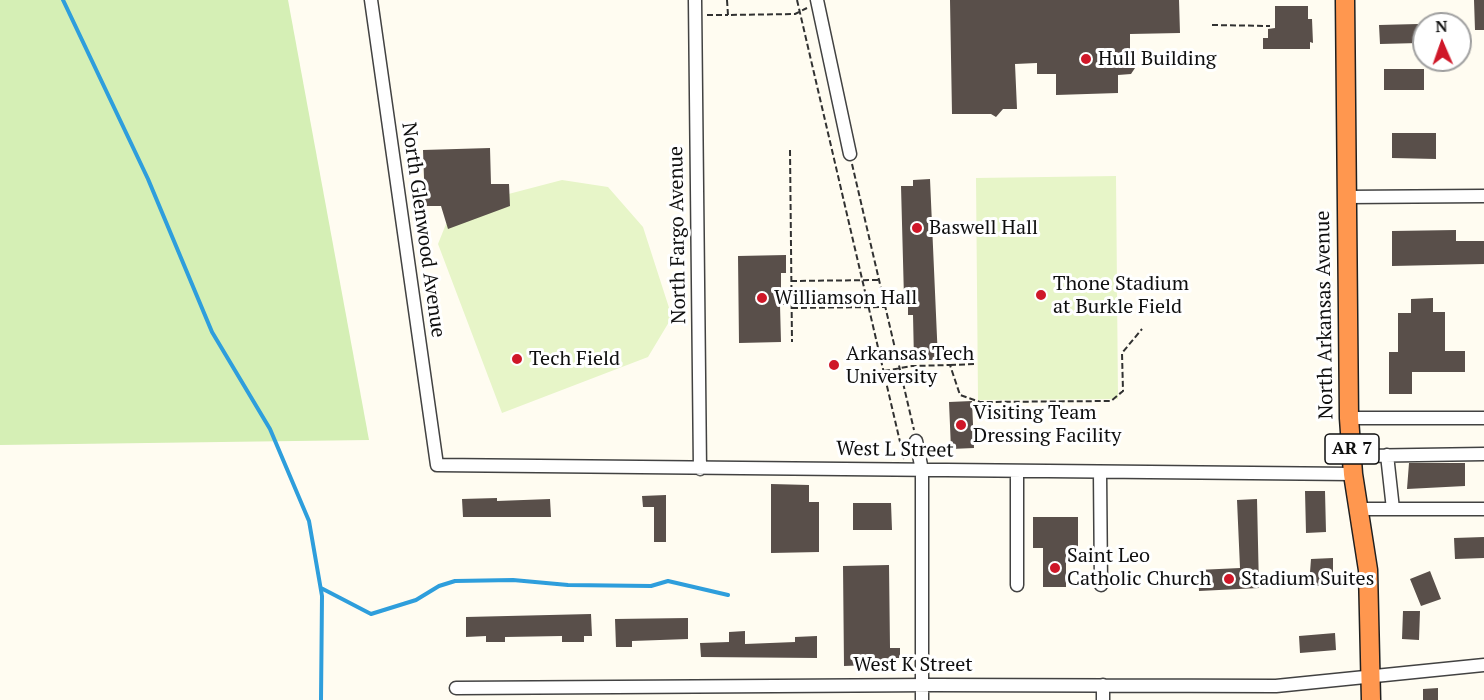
<!DOCTYPE html>
<style>
body{margin:0}
#map{position:relative;width:1484px;height:700px;overflow:hidden;background:#fffcf1;font-family:"PT Serif",serif}
canvas{display:block}
.north{position:absolute;left:1412px;top:12px;width:60px;height:60px;box-sizing:border-box;background:#fff;border:2px solid #9f9f9f;border-radius:50%;rotate:358deg;font-size:16px;font-weight:700;line-height:24px;text-align:center;color:#0f0f0f}
.north::after{content:'';display:block;margin:auto;width:21px;height:27px;background:#cf1728;clip-path:polygon(50% 0,100% 100%,50% 72%,0 100%)}
</style>
<div id="map">
<canvas width="1484" height="700"></canvas>
<div class="north">N</div>
</div>
<script>
const context = document.querySelector('canvas').getContext('2d');
context.lineJoin = 'round';
function paint(path, color) { context.fillStyle = color; context.fill(path, 'evenodd'); }
function stroke(path, color, width, dash) { context.strokeStyle = color; context.lineWidth = width; context.lineCap = dash ? 'butt' : 'round'; context.setLineDash(dash || []); context.stroke(path); }
function write(font, color, halo, rows, align = 'center') {
  context.font = font + ' "PT Serif",serif'; context.lineWidth = 6; context.setLineDash([]); context.textBaseline = 'middle'; context.strokeStyle = halo; context.fillStyle = color; for (const [text, x, y, turn = 0] of rows) {
    context.save(); context.translate(x, y); context.rotate((+turn || 0) * Math.PI / 180); context.textAlign = isNaN(turn) ? turn : align; if (halo) context.strokeText(text, 0, 0); context.fillText(text, 0, 0); context.restore();
  }
}
paint(new Path2D(`
 M0,0H288L369,440L0,445Z`), '#d5efb5');
paint(new Path2D(`
 M1116,176L1118,399L978,400L976,178Z
 M562,180L608,187L643,227L672,317L648,357L502,413L438,244L446,224L497,197Z`), '#e7f5c8');
stroke(new Path2D(`
 M63,0L148,179L212,332L270,429L309,521L322,596L321,700
 M321,588L371,614L416,600L439,586L455,581L513,580L568,585L651,586L668,581L728,595`), '#2e9edc', 4);
paint(new Path2D(`
 M950,0H1179L1180,33L1130,34V49L1135,51V68L1131,74L1118,75V93L1056,95V74H1037V63L1015,64L1017,109H1003L996,117L991,114H952Z
 M1474,0H1484V30H1475Z
 M1275,6H1308V19H1312L1313,43L1310,42V49H1263V38H1268V29L1275,28Z
 M1418,24L1419,43L1380,44L1379,25Z
 M1384,69H1424V90H1384Z
 M1392,133H1436V159L1392,158Z
 M490,148L491,184H509L510,206L448,229L441,206H425L423,150Z
 M930,179L938,360H914L913,315H908V298H904L901,186H913V180Z
 M1456,230V241H1484V264L1392,266V231Z
 M786,255V273H781V292H785V305H780L781,342L739,343L738,256Z
 M1433,298V312H1445V351H1465V372H1412V394H1389V352H1398V313H1411V299Z
 M972,401L974,448L951,449L949,402Z
 M1409,463H1465V486L1407,489Z
 M771,484L809,485V502H819V552L771,553Z
 M1305,491H1325L1326,532L1306,533Z
 M666,495V542H654V507H643L642,496Z
 M497,498V501L550,499L551,517H463L462,499Z
 M1257,499L1259,588L1199,591L1198,570L1240,568L1237,500Z
 M853,503H891L892,530H853Z
 M1033,517H1078V549H1066V587H1043V548H1033Z
 M1484,537V558L1455,559L1454,538Z
 M1333,558V585L1309,586L1311,559Z
 M889,565L890,648H900V658H892V671H871V665L844,666L843,566Z
 M1430,571L1441,599L1421,606L1410,579Z
 M1403,611H1420L1419,640L1402,639Z
 M591,614L592,636H584V642H562V636L505,637V642H486V636L466,637V617Z
 M688,618V639L632,641V647H616L615,619Z
 M745,631V644L795,642V637L817,636V658L701,657L700,643L729,642V632Z
 M1335,633L1336,650L1300,653L1299,636Z
 M1438,688V700H1423V689Z`), '#594f4a');
const minor = new Path2D(`
 M371,0L437,465L1353,474
 M695,0L700,469
 M817,0L850,154
 M1345,197L1484,196
 M1349,418H1484
 M916,441L922,470V700
 M1387,455L1393,509
 M1352,456L1484,454
 M1100,472L1101,585
 M1358,509H1484
 M1017,585V471
 M1103,685V700
 M456,688L934,685L1276,686L1484,665`);
const highway = new Path2D(`
 M1345,0L1349,418L1353,474L1368,570L1371,700`);
stroke(minor, '#424242', 15);
stroke(highway, '#202020', 21);
stroke(new Path2D(`
 M727,0L728,15L795,14L807,8
 M797,0L904,459
 M707,15H728
 M1212,25L1270,26
 M790,150L792,342
 M852,164L914,430
 M791,281L878,280
 M792,308L885,307
 M950,365L976,364
 M884,371L912,366L950,365L960,395L980,402L1111,401L1123,391L1122,353L1142,329`), '#313131', 2, [6, 3]);
stroke(minor, '#fff', 12);
stroke(highway, '#ff974f', 18);
for (const [x, y, r, color] of [
 [1086,59,6,"#cf1728"],
 [917,228,6,"#cf1728"],
 [1041,295,6,"#cf1728"],
 [762,298,6,"#cf1728"],
 [517,359,6,"#cf1728"],
 [834,365,6,"#cf1728"],
 [961,425,6,"#cf1728"],
 [1055,568,6,"#cf1728"],
 [1229,579,6,"#cf1728"]
]) { const dot = new Path2D(); dot.arc(x, y, r, 0, 2 * Math.PI); context.fillStyle = color; context.fill(dot); stroke(dot, '#fff', 2); }
for (const [x, y, w] of [
 [1352,449,54]
]) { const box = new Path2D(); box.roundRect(x - w / 2, y - 15, w, 30, 4.5); context.fillStyle = '#fff'; context.fill(box); stroke(box, '#0f0f0f', 1.5); }
write('bold 18px', '#0f0f0f', null, [
 ["AR 7",1352,449]
]);
write('20px', '#0f0f0f', '#fff', [
 ["Hull Building",1098,59],
 ["Baswell Hall",929,228],
 ["Thone Stadium",1053,284],
 ["at Burkle Field",1053,307],
 ["Williamson Hall",774,298],
 ["Arkansas Tech",846,354],
 ["University",846,377],
 ["Tech Field",529,359],
 ["Visiting Team",973,413],
 ["Dressing Facility",973,436],
 ["Saint Leo",1067,556],
 ["Catholic Church",1067,579],
 ["Stadium Suites",1241,579]
], 'left');
write('20px', '#0f0f0f', '#fff', [
 ["North Glenwood Avenue",423,230,82],
 ["North Fargo Avenue",678,235,-91],
 ["North Arkansas Avenue",1325,315,-91],
 ["West L Street",895,450,1],
 ["West K Street",913,665]
]);
</script>
